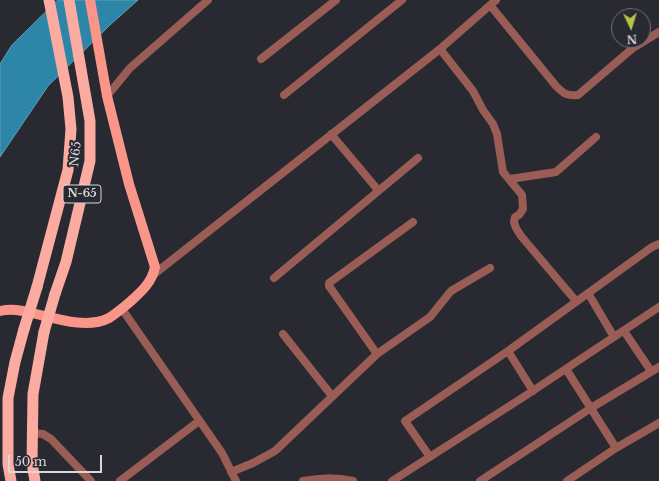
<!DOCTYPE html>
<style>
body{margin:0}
#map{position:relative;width:659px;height:481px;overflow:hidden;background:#292931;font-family:"Libre Baskerville",serif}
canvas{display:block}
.north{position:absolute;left:611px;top:8px;width:40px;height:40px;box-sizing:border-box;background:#292931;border:1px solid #6f6f76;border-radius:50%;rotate:176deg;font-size:11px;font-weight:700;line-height:16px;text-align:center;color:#d8d8dd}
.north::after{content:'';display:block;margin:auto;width:14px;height:18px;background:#b7c148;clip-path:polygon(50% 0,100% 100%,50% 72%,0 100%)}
.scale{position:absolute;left:8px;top:455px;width:94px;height:18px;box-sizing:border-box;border:2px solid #d8d8dd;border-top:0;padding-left:5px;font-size:12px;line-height:14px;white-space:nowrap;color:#d8d8dd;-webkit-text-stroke:3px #292931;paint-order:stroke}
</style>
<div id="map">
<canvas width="659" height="481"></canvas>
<div class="north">N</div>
<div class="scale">50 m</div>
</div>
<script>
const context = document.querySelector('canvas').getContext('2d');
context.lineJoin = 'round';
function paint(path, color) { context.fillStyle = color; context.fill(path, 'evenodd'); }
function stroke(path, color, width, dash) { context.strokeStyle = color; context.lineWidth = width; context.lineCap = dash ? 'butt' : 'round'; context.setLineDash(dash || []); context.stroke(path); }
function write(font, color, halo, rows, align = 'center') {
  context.font = font + ' "Libre Baskerville",serif'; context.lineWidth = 4; context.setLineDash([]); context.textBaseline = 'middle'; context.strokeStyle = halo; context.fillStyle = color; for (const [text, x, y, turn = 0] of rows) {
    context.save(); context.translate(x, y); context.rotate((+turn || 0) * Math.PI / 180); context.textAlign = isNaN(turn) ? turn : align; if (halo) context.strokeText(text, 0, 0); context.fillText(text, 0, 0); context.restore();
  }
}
const water = new Path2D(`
 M58,0H138L111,24L48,86L0,157V64L12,45Z`);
paint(water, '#2d86a7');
stroke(water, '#609fb7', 1);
stroke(new Path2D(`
 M490,5L556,86C564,94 567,96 578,95L633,48L659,32
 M440,49L473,91L483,110L493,124L497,134L503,172L522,195L523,209L519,215L515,217L514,222L516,228L521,236L576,301
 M261,59L336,0
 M284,95L402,0
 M107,96L130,68L208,0
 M331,134L378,190
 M510,179L556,172L596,137
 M153,275L440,49L496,0
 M274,278L418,158
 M588,293L614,337
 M122,309L222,453L236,481
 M624,331L651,371
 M283,334L332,396
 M508,351L533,391
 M377,354L329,286V283L413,222
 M566,369L616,448L567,481
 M32,433L43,434L51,439L91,481
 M616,448L659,423
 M430,457L405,421L508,351L652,247L659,244
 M231,472L253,463L275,451L377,354L430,317L451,291L490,268
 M120,481L199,421
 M303,481C321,478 334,477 353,481
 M392,481L525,396L659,307
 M480,481L591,408L659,367`), '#995d55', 8);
stroke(new Path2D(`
 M0,311C13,308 23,311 36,314C57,319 88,329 109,318C117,313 124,307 131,301C142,291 152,282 155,267L129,184L107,96L90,0`), '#fa9689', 10);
stroke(new Path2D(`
 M37,287L68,170L71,129L68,97L49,0
 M55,294L66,262L90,161V121L69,0
 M11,481L8,464V398L15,362L24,329
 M35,481L32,463L33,394L44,332`), '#fcaba0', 11);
stroke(new Path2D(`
 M24,329L37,287
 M44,332L55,294`), '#fcaba0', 11);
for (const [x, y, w] of [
 [82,194,38]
]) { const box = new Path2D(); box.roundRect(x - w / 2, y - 9, w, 18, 3); context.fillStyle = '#292931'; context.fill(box); stroke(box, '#d8d8dd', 1); }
write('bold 11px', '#d8d8dd', null, [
 ["N-65",82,194]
]);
write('12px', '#d8d8dd', '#292931', [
 ["N65",76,154,-84]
]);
</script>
